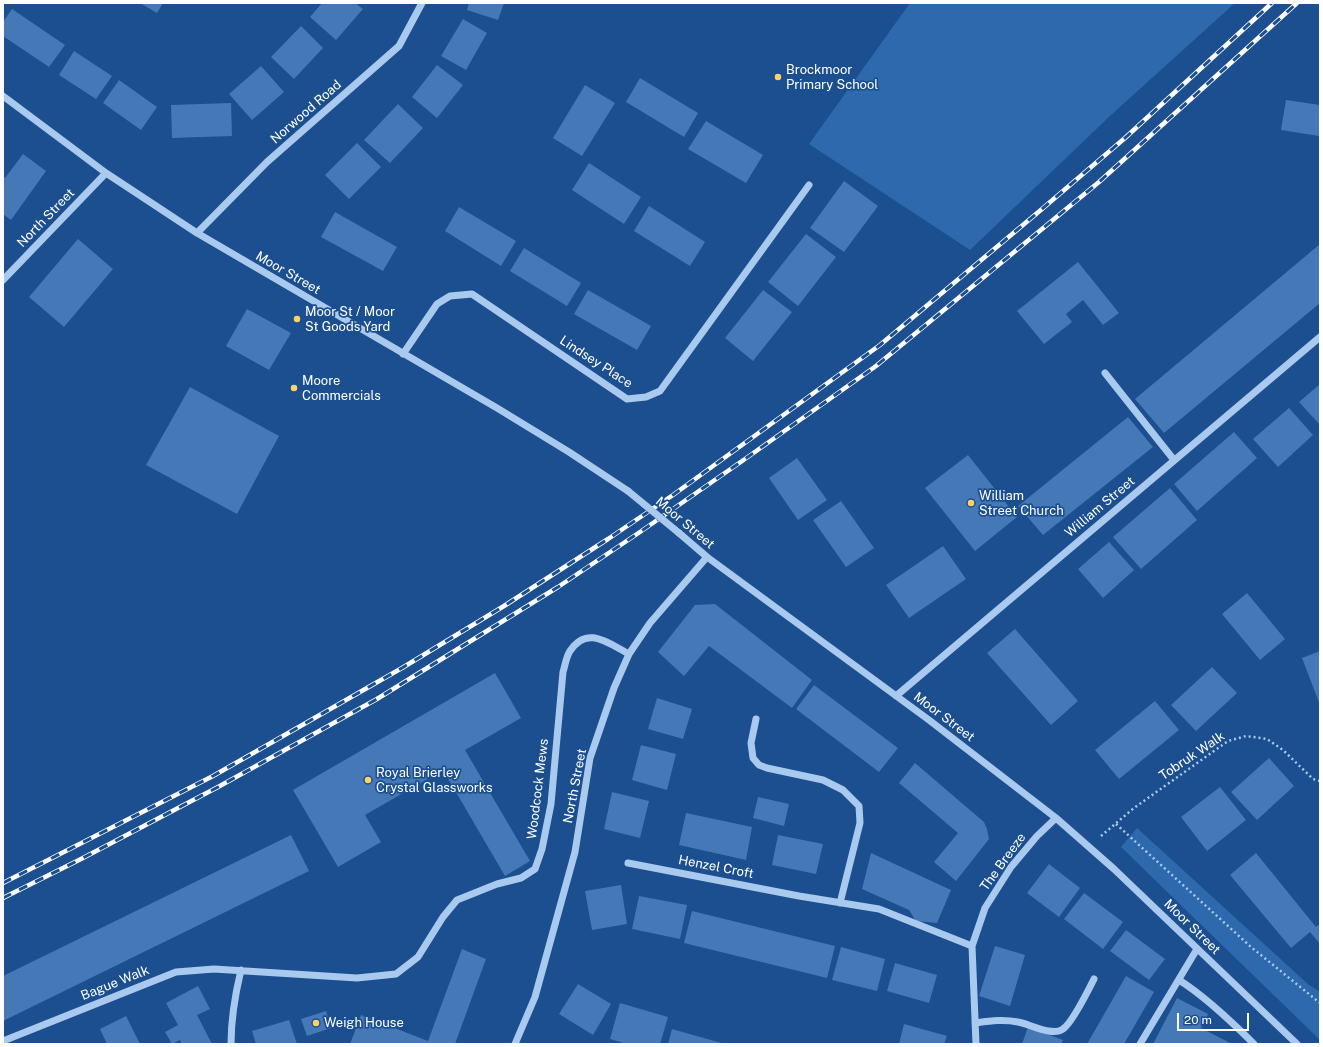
<!DOCTYPE html>
<style>
body{margin:0}
#map{position:relative;width:1323px;height:1047px;overflow:hidden;background:#1b4f8f;font-family:"Public Sans",sans-serif}
canvas{display:block}
.frame{position:absolute;inset:0;border:4px solid #fff;pointer-events:none}
.scale{position:absolute;left:1177px;top:1013px;width:72px;height:18px;box-sizing:border-box;border:2px solid #fff;border-top:0;padding-left:5px;font-size:12px;line-height:14px;white-space:nowrap;color:#fff;-webkit-text-stroke:3px #1b4f8f;paint-order:stroke}
</style>
<div id="map">
<canvas width="1323" height="1047"></canvas>
<div class="frame"></div>
<div class="scale">20 m</div>
</div>
<script>
const context = document.querySelector('canvas').getContext('2d');
context.lineJoin = 'round';
function paint(path, color) { context.fillStyle = color; context.fill(path, 'evenodd'); }
function stroke(path, color, width, dash) { context.strokeStyle = color; context.lineWidth = width; context.lineCap = dash ? 'butt' : 'round'; context.setLineDash(dash || []); context.stroke(path); }
function write(font, color, halo, rows, align = 'center') {
  context.font = font + ' "Public Sans",sans-serif'; context.lineWidth = 3.5; context.setLineDash([]); context.textBaseline = 'middle'; context.strokeStyle = halo; context.fillStyle = color; for (const [text, x, y, turn = 0] of rows) {
    context.save(); context.translate(x, y); context.rotate((+turn || 0) * Math.PI / 180); context.textAlign = isNaN(turn) ? turn : align; if (halo) context.strokeText(text, 0, 0); context.fillText(text, 0, 0); context.restore();
  }
}
paint(new Path2D(`
 M910,3H1235L1111,115L970,250L809,144Z
 M1137,828L1309,985L1320,992V1040L1121,847Z`), '#2e69ad');
paint(new Path2D(`
 M140,3H163L157,13Z
 M322,3H355L363,9L336,40L310,17Z
 M469,3H504L498,20L467,10Z
 M12,9L65,45L49,67L3,36V22Z
 M463,19L487,33L466,70L441,56Z
 M301,26L323,48L294,79L271,57Z
 M74,51L112,76L96,99L59,75Z
 M437,65L463,85L437,118L412,97Z
 M261,66L284,92L252,120L229,94Z
 M640,78L698,113L684,137L626,102Z
 M119,80L157,107L141,130L103,103Z
 M585,85L615,103L582,156L553,138Z
 M1286,100L1320,105L1319,136L1281,130Z
 M231,103L232,136L172,138L171,105Z
 M398,104L423,128L390,163L364,140Z
 M706,121L763,155L746,183L688,149Z
 M357,143L381,167L349,199L325,175Z
 M23,154L46,171L11,220L3,214V176L5,178Z
 M589,163L641,197L624,224L572,190Z
 M844,181L878,206L844,252L810,228Z
 M649,206L705,242L690,266L634,231Z
 M459,207L516,241L501,266L445,231Z
 M335,212L397,247L383,271L321,237Z
 M806,234L836,257L798,306L768,282Z
 M78,239L113,269L64,327L29,297Z
 M1320,244V303L1164,433L1135,399Z
 M524,248L581,283L567,306L510,271Z
 M1078,262L1119,313L1103,325L1083,300L1066,314L1072,322L1044,344L1017,311Z
 M588,290L651,326L637,350L574,314Z
 M763,290L792,312L753,361L725,338Z
 M247,309L291,333L269,370L226,346Z
 M1320,384V425L1299,402Z
 M190,387L279,436L237,514L146,465Z
 M1289,408L1313,435L1278,467L1253,439Z
 M1128,417L1153,447L1043,535L1018,506Z
 M1234,432L1257,458L1197,511L1174,484Z
 M968,455L1017,517L975,551L925,488Z
 M797,458L827,500L798,520L769,478Z
 M1170,488L1197,520L1141,569L1113,537Z
 M841,501L874,548L846,567L813,520Z
 M1109,542L1134,570L1103,598L1078,569Z
 M943,546L966,579L909,618L886,585Z
 M1247,593L1285,639L1260,660L1222,614Z
 M715,604L812,680L792,708L709,646L684,676L658,652L695,605Z
 M1015,629L1078,701L1051,725L987,653Z
 M1320,651V705L1302,658Z
 M1212,667L1237,693L1196,731L1171,705Z
 M495,673L521,718L465,750L530,861L505,876L443,770L365,815L381,842L338,867L293,790Z
 M814,685L898,748L879,772L796,709Z
 M657,698L692,709L683,739L648,729Z
 M1155,701L1179,730L1119,779L1095,750Z
 M641,745L676,754L667,790L632,780Z
 M1269,758L1294,786L1257,820L1231,792Z
 M915,763L984,822L987,829L989,839L956,881L934,862L958,833L899,783Z
 M1220,787L1246,820L1207,851L1181,817Z
 M612,792L649,801L640,838L604,829Z
 M758,797L789,804L784,826L753,818Z
 M686,813L752,827L746,860L679,845Z
 M291,835L309,871L3,1021V976Z
 M778,835L823,844L816,874L772,865Z
 M871,853L951,890L937,923L916,921L909,910L862,889Z
 M1256,853L1316,927L1320,924V944L1310,932L1291,948L1230,875Z
 M1049,864L1080,888L1059,917L1027,893Z
 M621,885L627,924L592,930L585,891Z
 M1084,893L1123,922L1103,949L1064,919Z
 M639,896L687,905L680,939L632,929Z
 M692,911L835,946L827,978L684,943Z
 M1126,930L1165,959L1149,980L1110,951Z
 M995,946L1025,955L1010,1006L979,996Z
 M841,947L885,959L877,991L832,980Z
 M462,949L486,959L455,1044H350L361,1015L428,1041Z
 M895,963L937,975L929,1003L887,991Z
 M1126,976L1154,992L1124,1044H1087Z
 M578,984L611,1004L593,1035L559,1014Z
 M198,986L210,1009L197,1015L212,1044H182L180,1040L172,1044L165,1032L178,1025L166,1003Z
 M1177,998L1208,1014L1201,1028L1232,1044H1153Z
 M620,1003L668,1017L660,1044H627L610,1039Z
 M326,1011L331,1028L307,1036L301,1019Z
 M126,1016L140,1044H107L100,1029Z
 M289,1020L297,1044H256L252,1031Z
 M904,1024L947,1036L944,1044H899Z
 M1028,1027L1063,1040L1061,1044H1022Z
 M672,1029L725,1044H668Z`), '#4478b7');
stroke(new Path2D(`
 M1116,824L1251,947L1320,1003
 M1101,836L1134,808L1228,741L1246,736L1267,739L1283,750L1313,779L1320,781`), '#a9c9ee', 2.5, [2, 3]);
stroke(new Path2D(`
 M3,96L106,173L197,233L497,408L569,452L628,491
 M197,233L267,162L399,46L422,3
 M3,280L106,173
 M403,354L437,304L450,296L472,294L627,399L646,397L660,391L809,185
 M1105,373L1174,460
 M679,533L707,557L929,720L1056,818L1114,869L1297,1044
 M896,696L1320,337
 M756,719L751,743L753,758L759,765L767,768L823,780L843,790L859,806L860,823L840,903
 M628,863L799,896L879,909L972,946
 M1179,980C1206,997 1231,1021 1254,1044
 M975,1023C990,1021 1003,1019 1018,1022C1030,1024 1052,1037 1063,1029C1072,1023 1088,991 1094,979
 M3,1041L176,972L214,969L357,978L396,974L418,957L443,917L457,900L497,884L521,878L535,869L542,849L551,804L563,672C565,666 566,657 570,651C587,625 608,643 629,654
 M231,1044C231,1019 235,995 241,970
 M515,1044L535,997L575,852L590,758L614,688L629,654L650,623L707,557
 M976,1044L972,946L985,908L1011,867L1037,836L1056,818
 M1140,1044L1197,949`), '#a9c9ee', 7);
const rail = new Path2D(`
 M3,883L213,776L402,668L504,606L608,539L673,495L880,345L1042,209L1125,138L1272,3
 M3,898L81,859L218,787L377,699L558,587L640,532L745,459L876,366L1099,182L1297,3`);
stroke(rail, '#fff', 4.5);
stroke(rail, '#1b4f8f', 3, [9]);
stroke(new Path2D(`
 M628,491L679,533`), '#a9c9ee', 7);
for (const [x, y, r, color] of [
 [778,77,4,"#ffd166"],
 [297,319,4,"#ffd166"],
 [294,388,4,"#ffd166"],
 [971,503,4,"#ffd166"],
 [368,780,4,"#ffd166"],
 [316,1023,4,"#ffd166"]
]) { const dot = new Path2D(); dot.arc(x, y, r, 0, 2 * Math.PI); context.fillStyle = color; context.fill(dot); stroke(dot, '#1b4f8f', 1.5); }
write('13px', '#fff', '#1b4f8f', [
 ["Brockmoor",786,70],
 ["Primary School",786,85],
 ["Moor St / Moor",305,312],
 ["St Goods Yard",305,327],
 ["Moore",302,381],
 ["Commercials",302,396],
 ["William",979,496],
 ["Street Church",979,511],
 ["Royal Brierley",376,773],
 ["Crystal Glassworks",376,788],
 ["Weigh House",324,1023]
], 'left');
write('13px', '#fff', '#1b4f8f', [
 ["Norwood Road",306,112,-41],
 ["North Street",46,218,-46],
 ["Moor Street",288,273,30],
 ["Lindsey Place",596,362,33],
 ["William Street",1100,507,-40],
 ["Moor Street",685,523,40],
 ["Moor Street",944,717,37],
 ["Tobruk Walk",1192,756,-34],
 ["North Street",575,786,-79],
 ["Woodcock Mews",538,789,-83],
 ["The Breeze",1003,862,-54],
 ["Henzel Croft",716,867,11],
 ["Moor Street",1192,927,44],
 ["Bague Walk",115,983,-22]
]);
</script>
